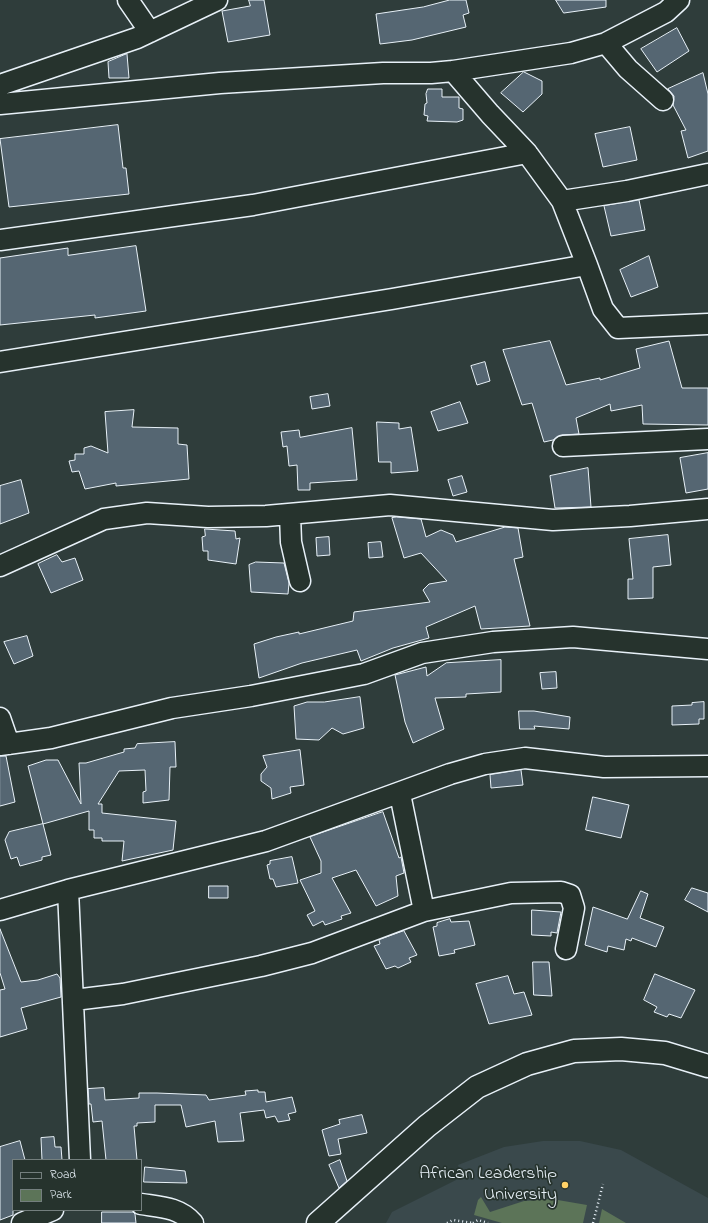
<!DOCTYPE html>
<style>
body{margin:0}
#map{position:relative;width:708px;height:1223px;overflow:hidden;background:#2f3d3b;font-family:"Indie Flower",sans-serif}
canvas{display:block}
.legend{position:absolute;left:12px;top:1159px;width:130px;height:52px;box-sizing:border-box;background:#26332d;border:1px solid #747f7e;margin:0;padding:5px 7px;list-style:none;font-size:12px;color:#e8f1f8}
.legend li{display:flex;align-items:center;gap:8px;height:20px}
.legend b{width:20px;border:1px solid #747f7e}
</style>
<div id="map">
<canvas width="708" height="1223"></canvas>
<ul class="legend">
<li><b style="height:5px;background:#26332d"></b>Road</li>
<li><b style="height:11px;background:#5c7458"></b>Park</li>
</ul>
</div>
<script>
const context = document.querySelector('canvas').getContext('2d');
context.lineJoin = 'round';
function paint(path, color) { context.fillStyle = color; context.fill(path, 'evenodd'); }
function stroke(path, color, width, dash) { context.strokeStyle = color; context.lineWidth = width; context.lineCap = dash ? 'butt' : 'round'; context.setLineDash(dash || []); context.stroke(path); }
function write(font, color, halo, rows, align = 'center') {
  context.font = font + ' "Indie Flower",sans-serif'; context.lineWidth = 3.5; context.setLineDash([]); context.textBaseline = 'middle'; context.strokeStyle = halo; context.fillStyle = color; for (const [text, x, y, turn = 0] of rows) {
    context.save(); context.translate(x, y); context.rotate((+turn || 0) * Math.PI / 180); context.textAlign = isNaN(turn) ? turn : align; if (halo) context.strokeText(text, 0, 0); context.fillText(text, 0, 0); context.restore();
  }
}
paint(new Path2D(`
 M543,1141H580L621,1150L708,1198V1223H386L392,1212L462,1177L458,1165L504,1147Z`), '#3a494c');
paint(new Path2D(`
 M481,1197L490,1212L524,1201L552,1199L587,1205L583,1223H502L474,1215L478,1200Z
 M602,1209L626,1223H599Z`), '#5c7458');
const building = new Path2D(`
 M249,0H264L270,35L228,42L222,11L250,6Z
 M450,0H466L469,13L463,15L466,27L412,40L380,44L376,14L423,7Z
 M556,0H606V7L564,13Z
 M677,28L689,51L657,72L641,49Z
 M127,54L129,78H109L108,62Z
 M524,72L542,81V94L523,112L501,93Z
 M703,73L708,94V151L688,158L681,131L686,130L673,105L674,96L668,89Z
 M428,89H442V97H459V108L463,109V120L457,122L427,121L428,116L424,115L425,104L427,103L426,94Z
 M118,125L123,168H126L129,194L9,207L0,139Z
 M630,127L637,160L603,167L595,134Z
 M639,200L645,230L611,236L604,206Z
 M136,246L146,311L95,318V315L0,325V258L68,248V255Z
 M649,256L658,287L631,297L620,270Z
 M550,341L566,385L600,378V380L640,368L636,349L669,341L682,388H708V425L643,424L642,405L611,411L610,404L576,418L579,434L562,435L553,440L544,442L532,403L522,405L503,350Z
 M485,362L490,381L477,385L471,366Z
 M328,394L330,406L312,409L310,397Z
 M460,402L468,423L438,431L431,412Z
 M134,410L132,427L178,428V444L187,445L189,479L116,486V483L85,489L79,471L72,472L69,461L75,460V454H84V448L91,446L108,453L105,412Z
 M377,422L399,423V429L411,427L418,471L391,473V462H379Z
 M352,428L357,480L310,483V490H298L297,465L289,466L287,446L283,447L281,432L299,430L300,437Z
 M708,453V489L686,493L680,458Z
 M588,468L591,507L555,508L550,476Z
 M462,476L467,492L453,496L448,480Z
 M21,480L29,513L0,524V486Z
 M397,517L421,519L426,537L441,530L453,535L456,542L505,527L518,528L523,557L514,559L530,626L481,629L475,606L426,627L429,638L393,648L361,661L357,650L302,663L259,678L254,644L276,637L299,632V634L353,621L354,612L430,602L423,590L429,584L447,581L421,553L404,558L392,518Z
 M205,529L235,531L236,539L240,538L236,564L208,560V551H203L202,537L205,536Z
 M668,535L671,565L653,567V598L628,599V579H633L629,539Z
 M329,537L330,555L317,556L316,538Z
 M381,542L383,557L369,558L368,543Z
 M57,555L62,562L75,558L83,580L51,593L38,564Z
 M256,562L284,563L289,583L288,594L251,592L249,565Z
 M27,636L33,656L14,664L4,642Z
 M501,660V692L466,694V697L435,698L444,729L413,743L405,722L395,675L426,667L427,676L446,663Z
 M556,672L557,688L542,689L540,673Z
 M360,697L364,728L343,734L332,728L319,740L296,739L294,706L307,702H324Z
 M704,702V719H699V724L672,725V706L692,705V703Z
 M519,711H534L570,717L569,729L534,726L535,729H520Z
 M175,742L176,767H170L169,800L143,803V792L146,791L145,770L119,771L98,804H102V813L176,821L173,850L122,861L124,841H102V838H94V830H89V811L43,824L28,766L46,760H58L81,804L79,763H86L124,752V749L135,748L137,744Z
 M300,750L304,785L290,787L291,793L272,799L271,788L261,781V774L267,767L263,756Z
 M0,756H6L15,802L0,806Z
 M521,770L523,785L491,788L490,775Z
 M593,797L629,805L621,838L586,830Z
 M383,812L399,858L401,857L404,873L396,876L398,896L376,906L356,870L332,878L351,913L341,916L342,919L325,925L323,921L313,926L307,915L315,911L300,880L321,873V861L310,837Z
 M43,824L51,855L42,857V860L20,866L17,857L11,859L5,840L9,832Z
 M292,857L298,883L276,887L273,879H270L267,865L270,864V861Z
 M209,886H228V898H209Z
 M692,888L708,893V912L685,900Z
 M641,891L648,894L640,918L664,927L656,947L632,938L631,941L626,939L624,950L608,946L607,952L585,945L593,907L627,919Z
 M532,910L561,912L557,933L551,932V936L532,935Z
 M450,919L451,922L469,921L475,945L454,950L455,953L439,956L433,927L437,926V923Z
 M0,929L21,982L38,980L57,974L60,978L61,997L21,1008L27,1029L0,1037V990L5,989L0,973Z
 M404,931L417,955L409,958L411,962L398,968L395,966L386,969L374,946L380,944L379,940Z
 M533,962H549L552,996L534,995Z
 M655,974L695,990L681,1018L669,1014L667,1017L654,1012L657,1007L644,1000Z
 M508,976L514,994L524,992L532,1015L489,1024L476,984Z
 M104,1088L105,1100L139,1098V1093H157L206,1095L209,1100L246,1095L245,1091L258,1090V1092H265L266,1102L292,1097L296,1112L288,1114L290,1120L278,1122L275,1116L266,1118L264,1110L240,1113L244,1141L218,1142L215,1121L186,1127L181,1105H155V1122L137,1123V1126H134L137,1160H106L102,1121L93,1122L91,1104H89L88,1089Z
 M362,1115L367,1133L338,1139L341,1154L329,1156L322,1130L340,1124L339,1120Z
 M54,1137L55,1147H61L62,1160H42L41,1138Z
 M20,1141L25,1160H13V1215L0,1220V1147Z
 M340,1160L347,1181L339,1188L329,1165Z
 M145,1167L185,1171L187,1183L144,1182Z
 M102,1212H133L135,1214L136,1223H102Z`);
paint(building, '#556672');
stroke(building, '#e8f1f8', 1);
const minor = new Path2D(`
 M128,0L150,32
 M606,43L628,69L663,100
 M453,71L571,53L606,43L666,12L679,0
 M0,85L137,38L217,0
 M0,104L220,83L383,73H431L453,71L490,114L527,153L562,201L587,265L603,309L618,328L708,324
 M562,201L627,191L708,174
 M0,240L253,205L527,153
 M0,362L392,299L587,265
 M563,446L708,439
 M290,515L291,542L300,581
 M0,566L104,519L147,513L208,517L266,516L390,505L553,520L630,516L708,509
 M0,718L9,744
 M0,745L51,738L172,708L251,696L364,674L422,653L493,642L573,637L708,649
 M400,794L424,911
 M68,890L80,1160
 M0,910L68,890L266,841L450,774L485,764L525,758L604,767L708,766
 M74,1000L123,994L261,966L312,953L424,911L511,893L561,892L570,895L574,908L566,949
 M141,1204C160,1207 179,1207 193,1223
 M22,1223L53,1210`);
const major = new Path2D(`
 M318,1223L427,1126L477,1087L527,1064L574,1051L621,1049L665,1053L708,1066`);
stroke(minor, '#e8f1f8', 23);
stroke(major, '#e8f1f8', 25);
stroke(new Path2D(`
 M447,1223L453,1220L473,1223
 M473,1223L478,1220L488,1223
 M593,1223L603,1184`), '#e8f1f8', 2.5, [1, 3]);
stroke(minor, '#26332d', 20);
stroke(major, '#26332d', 22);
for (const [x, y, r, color] of [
 [565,1185,4,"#ffd166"]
]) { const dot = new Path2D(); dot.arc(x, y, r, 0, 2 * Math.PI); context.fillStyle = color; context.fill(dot); stroke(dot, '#26332d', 1.5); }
write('18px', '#e8f1f8', '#26332d', [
 ["African Leadership",557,1175],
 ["University",557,1196]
], 'right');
</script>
